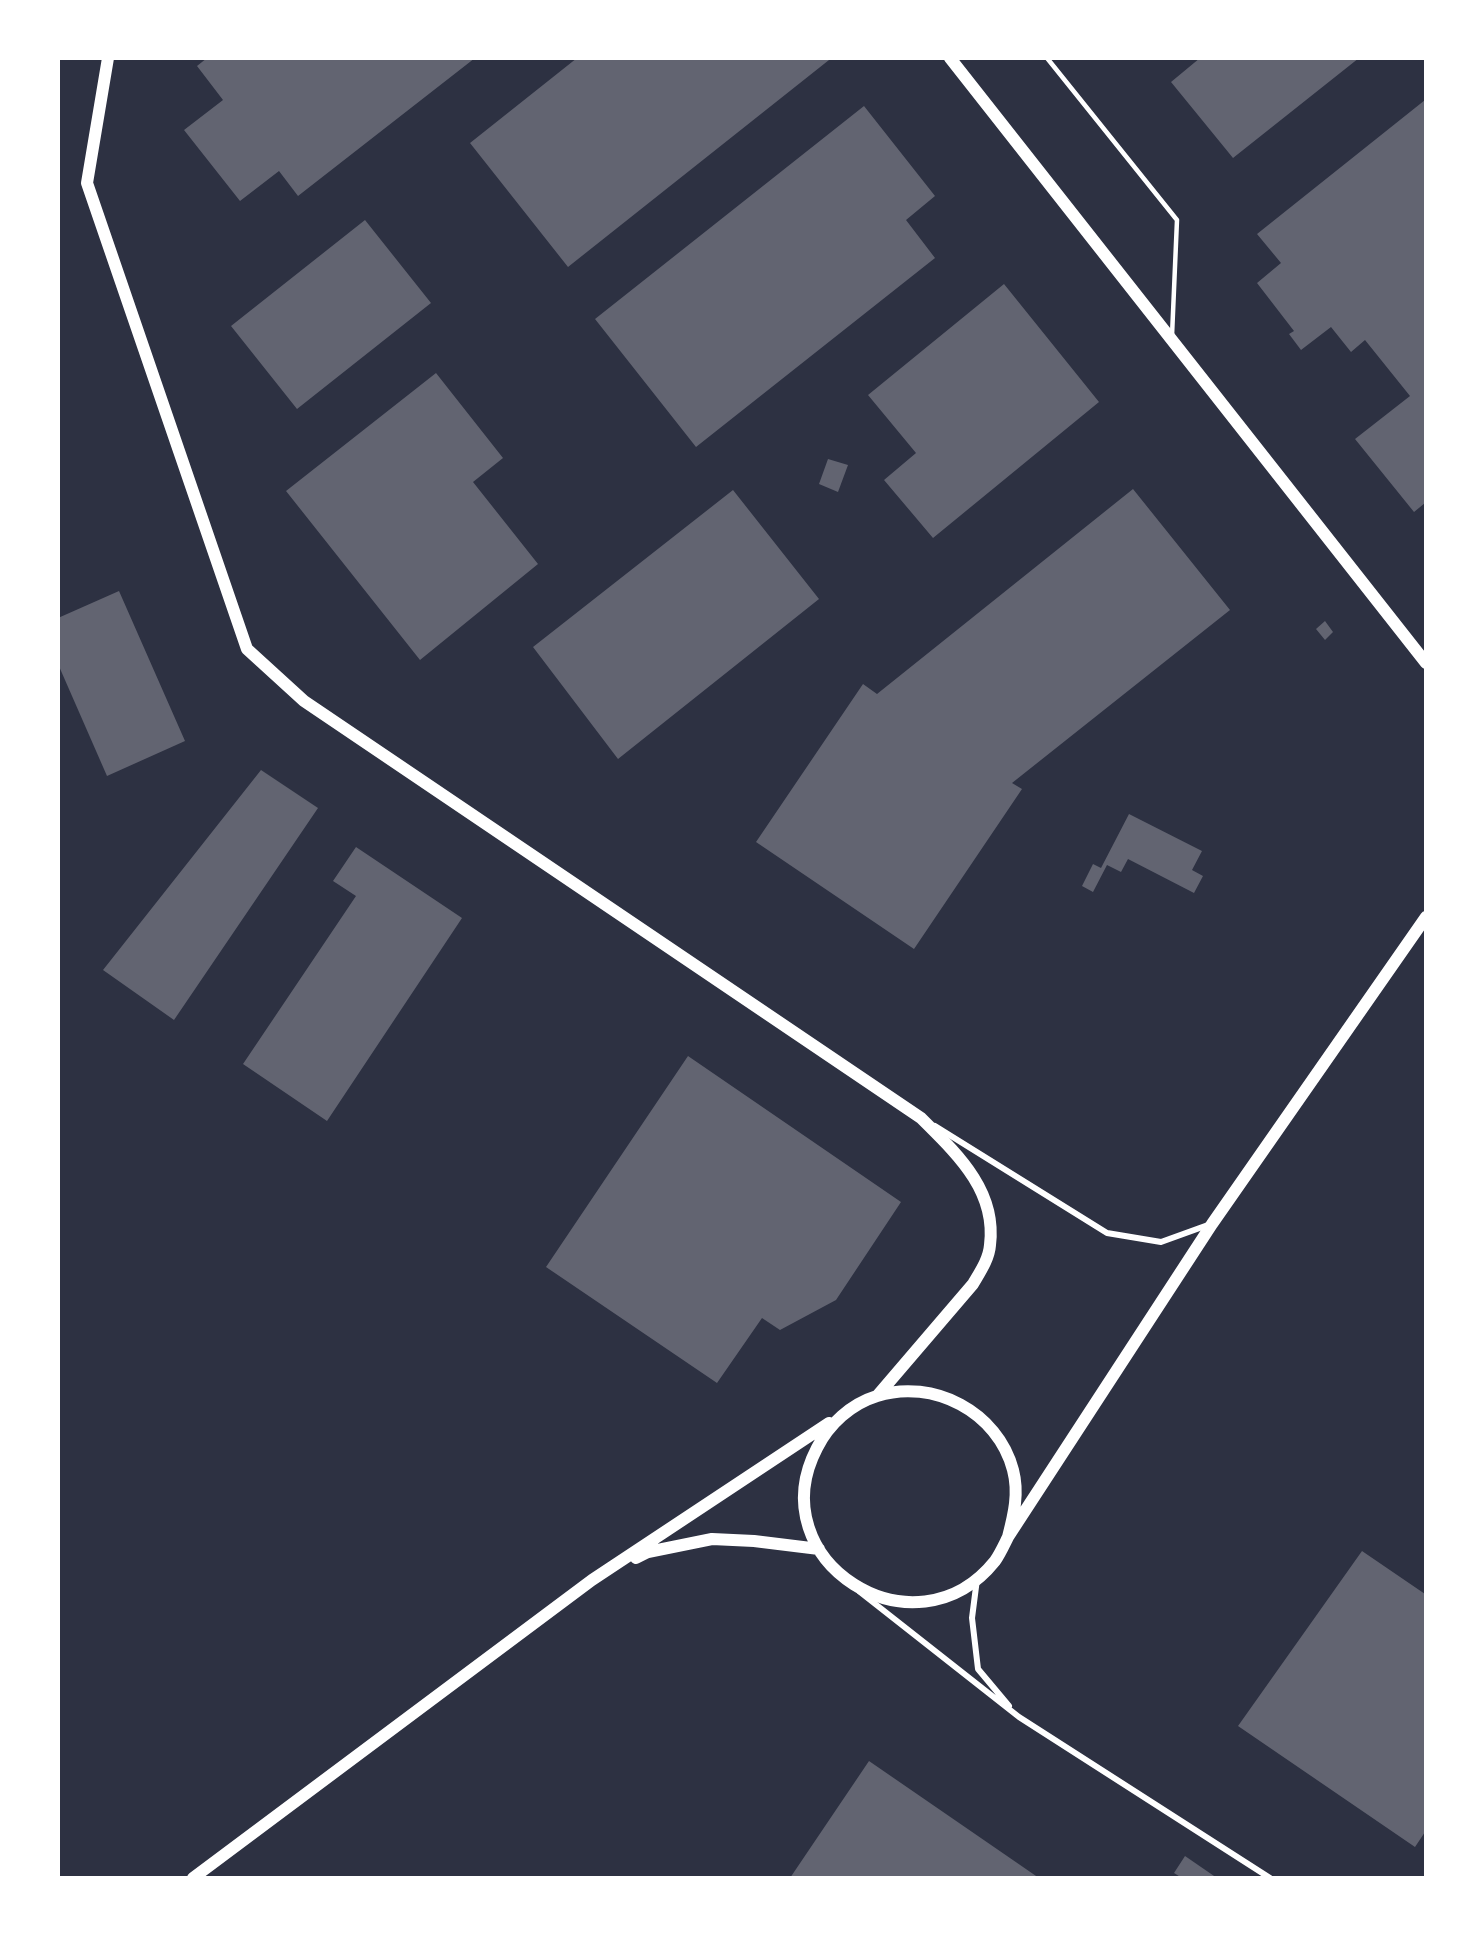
<!DOCTYPE html>
<style>
body{margin:0}
#map{position:relative;width:1484px;height:1936px;overflow:hidden;background:#2d3142;font-family:"Roboto Condensed",sans-serif}
canvas{display:block}
.frame{position:absolute;inset:0;border:60px solid #fff;pointer-events:none}
</style>
<div id="map">
<canvas width="1484" height="1936"></canvas>
<div class="frame"></div>
</div>
<script>
const context = document.querySelector('canvas').getContext('2d');
context.lineJoin = 'round';
function paint(path, color) { context.fillStyle = color; context.fill(path, 'evenodd'); }
function stroke(path, color, width, dash) { context.strokeStyle = color; context.lineWidth = width; context.lineCap = dash ? 'butt' : 'round'; context.setLineDash(dash || []); context.stroke(path); }
paint(new Path2D(`
 M207,58H475L298,196L279,171L240,201L184,130L223,100L197,66Z
 M577,58H828L829,60L568,267L470,143Z
 M1200,58H1359L1233,158L1171,82Z
 M1425,100V503L1414,512L1355,439L1410,396L1365,340L1351,352L1331,327L1301,350L1289,334L1294,331L1257,283L1281,263L1257,234Z
 M864,106L935,196L906,220L935,258L696,447L595,319Z
 M365,220L431,303L297,409L231,326Z
 M1004,284L1099,402L933,538L884,480L916,453L868,395Z
 M436,373L503,458L473,482L538,564L420,660L286,491Z
 M828,459L848,465L838,492L819,484Z
 M1133,489L1230,610L1012,783L1022,789L914,949L756,842L863,684L877,694Z
 M733,490L819,599L618,759L533,647Z
 M119,591L185,741L107,776L58,664V618Z
 M1325,621L1333,632L1325,640L1316,629Z
 M261,770L318,808L174,1020L103,970Z
 M1129,814L1202,851L1192,870L1203,876L1194,893L1128,859L1121,872L1107,865L1093,892L1082,886L1093,864L1101,868Z
 M356,847L462,918L327,1121L243,1064L356,896L333,881Z
 M688,1056L901,1202L836,1300L780,1330L762,1318L717,1383L546,1267Z
 M1362,1551L1425,1594V1832L1415,1847L1238,1726Z
 M869,1761L1039,1878H790Z
 M1185,1856L1217,1878H1182L1174,1873Z`), '#626471');
stroke(new Path2D(`
 M1047,58L1177,220L1172,336`), '#fff', 4.5);
stroke(new Path2D(`
 M935,1126L1107,1233L1161,1242L1208,1225
 M977,1579L972,1618L978,1669L1009,1706
 M860,1592L1019,1717L1270,1878`), '#fff', 6);
stroke(new Path2D(`
 M108,58L87,183L247,649L304,701L921,1118C956,1153 997,1190 990,1245C989,1259 980,1272 973,1284L878,1395
 M950,58L1426,663
 M1008,1537C1014,1514 1019,1493 1013,1470C998,1412 933,1378 877,1396C851,1404 829,1424 817,1448C758,1561 915,1661 995,1561C1000,1554 1004,1545 1008,1537L1212,1224L1426,917
 M636,1558L648,1552L712,1539L754,1541L819,1549
 M193,1878L592,1580L829,1423`), '#fff', 12);
</script>
